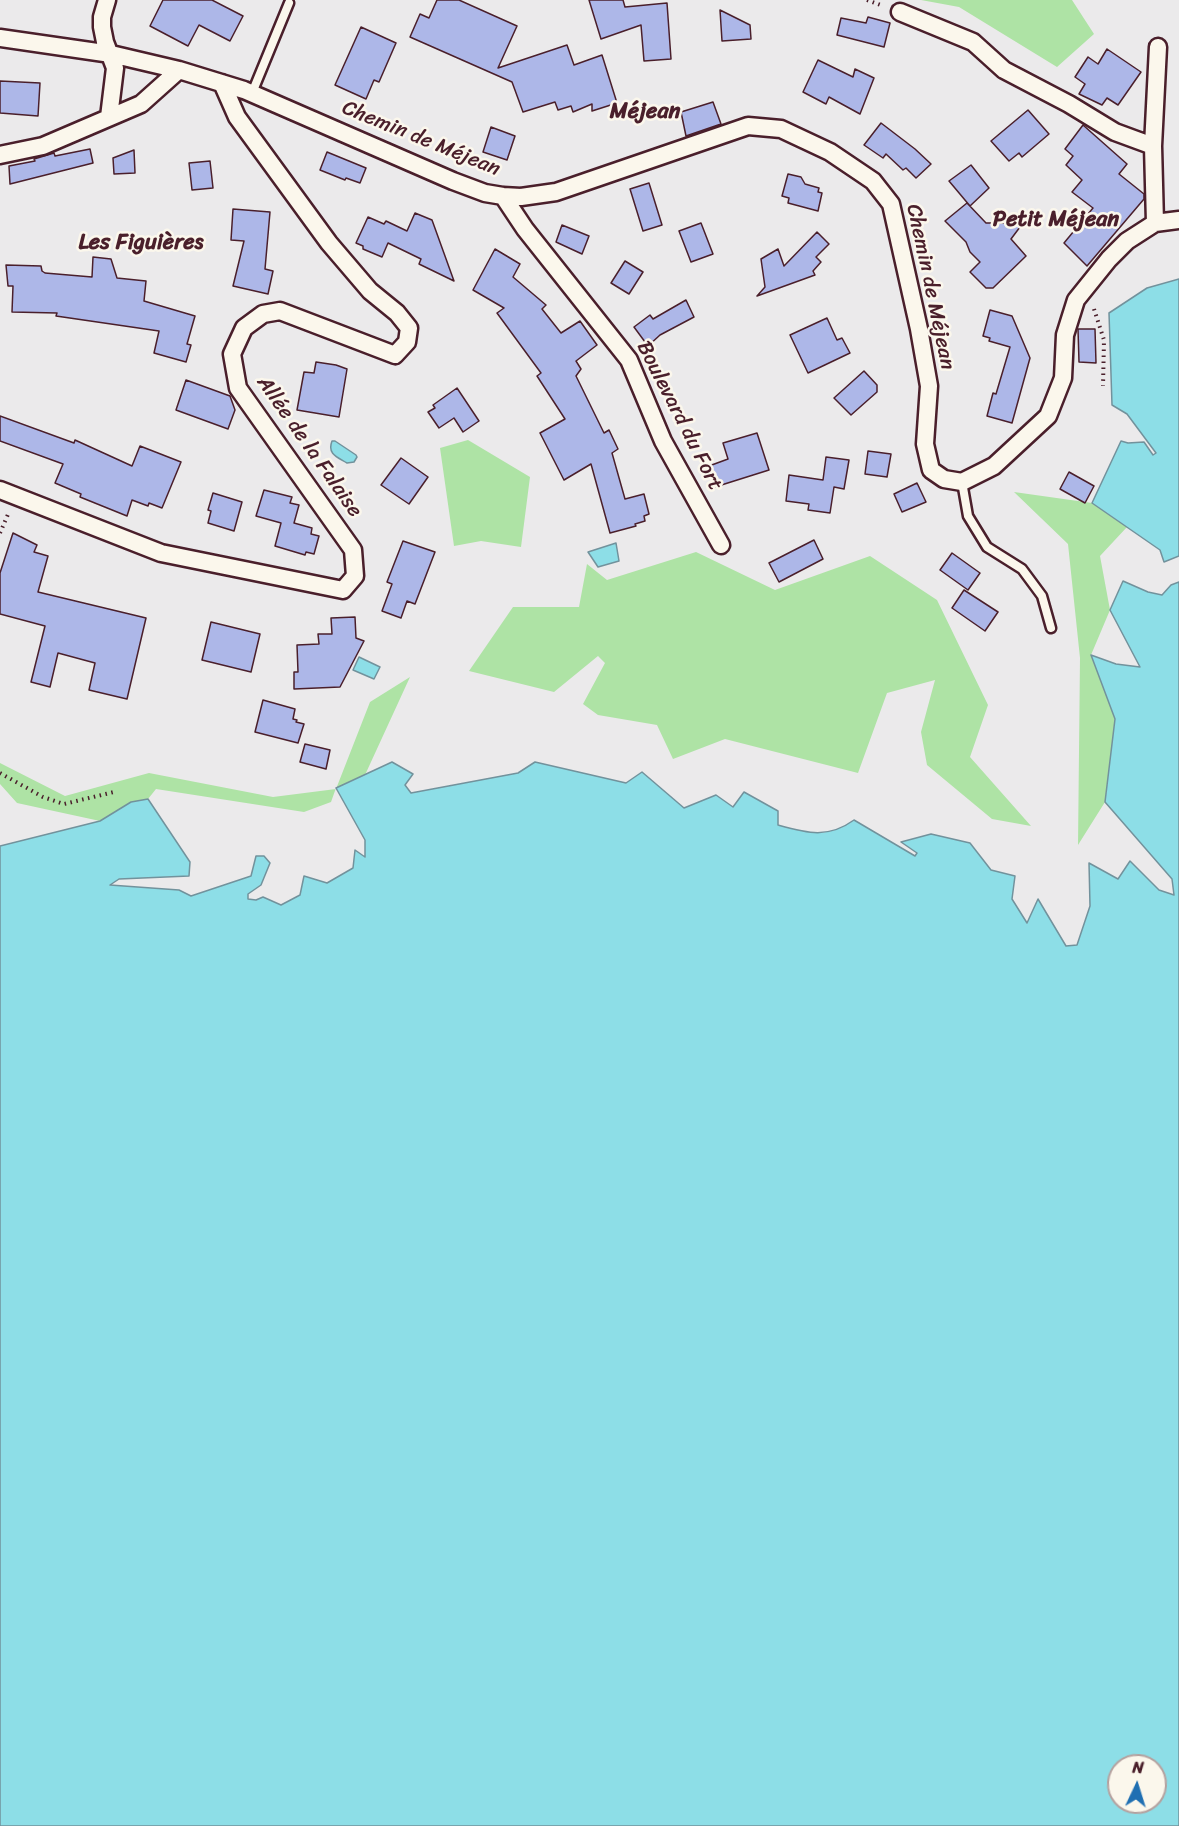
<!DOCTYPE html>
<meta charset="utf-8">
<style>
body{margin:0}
#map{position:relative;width:1179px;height:1826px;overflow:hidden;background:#ebeaeb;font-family:Sriracha,sans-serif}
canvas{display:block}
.north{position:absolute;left:1107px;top:1754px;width:60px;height:60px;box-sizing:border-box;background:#fbf7ec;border:2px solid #b4a19f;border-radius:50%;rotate:4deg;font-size:16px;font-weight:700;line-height:24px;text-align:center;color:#4a1f2b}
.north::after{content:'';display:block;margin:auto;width:21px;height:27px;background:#1f6fb2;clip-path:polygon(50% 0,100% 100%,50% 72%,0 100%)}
</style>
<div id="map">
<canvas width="1179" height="1826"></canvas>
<div class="north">N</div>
</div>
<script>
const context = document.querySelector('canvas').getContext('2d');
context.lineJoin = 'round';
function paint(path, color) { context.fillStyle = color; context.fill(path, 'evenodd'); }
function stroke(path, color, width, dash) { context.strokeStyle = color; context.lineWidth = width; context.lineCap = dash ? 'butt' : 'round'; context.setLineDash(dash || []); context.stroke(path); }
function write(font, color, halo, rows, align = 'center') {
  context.font = font + ' Sriracha,sans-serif'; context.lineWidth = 5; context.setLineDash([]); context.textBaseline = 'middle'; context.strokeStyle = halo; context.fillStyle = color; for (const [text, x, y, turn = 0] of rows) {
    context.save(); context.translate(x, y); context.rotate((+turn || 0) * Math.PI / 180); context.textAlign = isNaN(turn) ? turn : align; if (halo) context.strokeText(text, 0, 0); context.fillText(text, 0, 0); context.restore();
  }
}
paint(new Path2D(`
 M921,0H1072L1094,34L1057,67L959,7Z
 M468,440L530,477L521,547L481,541L454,546L440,448Z
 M1014,492L1092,503L1127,527L1100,556L1110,610L1091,655L1115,719L1105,802L1078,845L1080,658L1068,544Z
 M696,552L775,590L870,556L937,600L988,705L970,757L1031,826L992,819L927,765L921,732L935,680L887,693L858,773L725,739L673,759L657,725L598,715L583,704L605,663L598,656L554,692L469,671L513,607H579L587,564L607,580Z
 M410,677L365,775L336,788L331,802L304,812L156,789L148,799L131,802L100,821L17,803L0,784V763L65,796L149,773L273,797L336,789L370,702Z`), '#aee3a5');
const water = new Path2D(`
 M1179,279V556L1164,562L1160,550L1092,503L1121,441L1128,443L1144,442L1153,455L1156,453L1127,414L1112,405L1109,313L1147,288Z
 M332,441H335L356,455L357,457L354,462L347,463C337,457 327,454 332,441Z
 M616,543L619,561L598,567L588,552Z
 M1123,581L1148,592L1162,595L1171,585L1179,582V1826H0V846L100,821L131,802L148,799L190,862L189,876L119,879L110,885L179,890L191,896L251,876L256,856H264L270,863L261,885L248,894V899L256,900L263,897L281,905L300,895L304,876L327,883L353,868L355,850L365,857V840L336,788L392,762L413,774L405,785L411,793L518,773L535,762L626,783L642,772L684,808L716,795L733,807L744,792L778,811V825C807,833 828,839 854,820L915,856L917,853L901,842L931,834L970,843L991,870L1015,876L1012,899L1027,923L1038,899L1066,946L1077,945L1090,906L1089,863L1118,879L1130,861L1159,890L1174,895L1172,879L1105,802L1115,719L1091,655L1116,664L1140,667L1110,610ZM1119,1766H1155V1802H1119Z
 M359,657L380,667L374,679L353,670Z`);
paint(water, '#8ddee7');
stroke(water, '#72929c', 1.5);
const building = new Path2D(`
 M163,0H212L243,16L230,41L199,25L188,46L150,26Z
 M437,0H459L517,26L498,68L567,45L574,65L602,55L617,103L592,111V104L573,112L571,106L558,110L555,102L523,112L512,82L410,37L420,14L429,18Z
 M589,0H623L625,7L667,3L671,59L644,61L641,25L601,39Z
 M720,10L750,25L751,39L722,41Z
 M868,17L890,23L884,47L837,35L841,18L866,23Z
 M361,27L396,43L379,82L374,80L366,99L335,85Z
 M1107,49L1141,72L1118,105L1107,98L1102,105L1079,94L1085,84L1075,77L1088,57L1098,64Z
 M818,60L853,77L855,69L874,78L860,114L829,97L826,104L803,92Z
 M0,81L40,83L38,116L0,113Z
 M713,102L721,124L686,136L681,112Z
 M1028,110L1049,134L1022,157L1019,153L1009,161L991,141Z
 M881,123L915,149L931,164L916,178L906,168L903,170L886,154L883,158L864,145Z
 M1083,125L1127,164L1119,174L1144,194V199L1087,266L1064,243L1093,208L1072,192L1082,180L1066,165L1073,156L1065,149Z
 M491,127L515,136L507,160L483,152Z
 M90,149L93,163L10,184L9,166L35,161L34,159L54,153L55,156Z
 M134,150L135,173L114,174L113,158Z
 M327,152L366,168L360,183L346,178L345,180L320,170Z
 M210,161L213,188L192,190L189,163Z
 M971,165L989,188L970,206L949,181Z
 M788,174L801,177L805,184L819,188L818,192L822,193L818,211L788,203L789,198L782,196Z
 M649,183L662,225L643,231L630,189Z
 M967,203L986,223H1023L1011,239L1026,256L993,288H986L970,272L980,262L970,252L966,242L945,221Z
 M233,209L270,212L265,269L273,271L268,294L233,286L244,241L231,240Z
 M415,213L432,220L454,281L419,264L421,259L388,243L382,257L363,249V246L356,243L368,217L384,224L386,221L407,231Z
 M701,223L713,254L691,262L679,231Z
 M562,225L589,236L582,254L556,242Z
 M817,232L829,244L816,257L821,262L813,271L815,275L757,296L765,287L761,259L778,249L784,266Z
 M495,249L520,264L513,277L546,305L542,309L561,333L580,321L597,345L576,361L581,369L576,376L604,433L609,430L618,449L612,453L625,499L644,494L649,514L644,516L645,521L635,524L636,526L610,533L591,464L564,480L540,433L565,419L537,376L541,373L497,313L504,308L473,290Z
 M93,257L111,259L117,278L146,281L144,301L195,316L187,344L191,345L186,362L154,353L159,331L56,316L57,313L12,312L13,286H8L6,265L41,266L42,271L45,273L92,277Z
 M625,261L643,272L629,294L611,283Z
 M686,300L694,317L660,335L648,346L634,327L650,315L653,319Z
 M990,310L1012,316L1030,358L1012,423L987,416L993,393L996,394L1010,347L989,341L990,338L983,336Z
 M827,318L837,340L842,338L850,353L808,373L790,335Z
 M1078,329H1095L1096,363L1079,362Z
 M316,362L336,365L347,369L339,417L297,410L304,372L314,373Z
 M864,371L877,385V392L851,415L834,398Z
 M186,380L230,396L235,410L228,429L176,410Z
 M457,388L479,421L463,432L454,418L439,428L428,412L435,408L433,405Z
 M0,416L74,443L75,440L132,466L140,446L181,462L162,508L149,503L148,506L132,500L127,516L80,497L81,494L55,483L63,464L0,441Z
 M757,433L769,470L715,487L709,466L728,459L723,443Z
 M868,451L891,454L887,477L865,474Z
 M826,457L849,460L844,489L834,487L830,513L808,510L809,504L786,501L789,475L823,480Z
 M401,458L428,477L409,504L381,485Z
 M1069,472L1094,486L1085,503L1060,489Z
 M917,483L926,502L902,512L894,494Z
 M264,490L292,497L290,503L299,505L294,523L312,528L311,534L319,536L314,554L306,552L305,555L275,546L281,523L256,516Z
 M213,493L242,502L234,531L208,523L211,511L208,510Z
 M13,533L37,545L34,552L48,556L38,592L146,618L127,699L89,690L95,663L58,653L50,687L31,682L45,626L0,614V573Z
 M814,540L823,559L779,582L769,563Z
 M403,541L435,552L415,604L407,601L401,618L382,611L392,584L387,582Z
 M952,553L980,573L968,590L940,570Z
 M964,590L998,612L985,631L952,608Z
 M355,617L356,638L364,641L340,687L294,689V672H298L297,645L319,644L318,634H332L331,618Z
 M211,622L260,634L251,672L202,660Z
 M263,700L295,709L293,719L297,720L296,722L304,724L298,743L255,732Z
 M305,744L330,750L326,769L300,762Z`);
paint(building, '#adb7e8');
stroke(building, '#4a1f2b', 1.5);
const service = new Path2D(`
 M252,93L289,3
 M962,482L968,516L987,547L1022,569L1042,596L1051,628`);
const minor = new Path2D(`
 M107,0L102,17V27L105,42L115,68L109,117
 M900,12L973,42L1004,70L1069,104L1115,132L1153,146
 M0,38L111,54L179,70L244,90L453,181L485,193L503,196L521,197L556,192L748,126L781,129L830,152L873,181L891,204L919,329L929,386L925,444L931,470L944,479L962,482L994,466L1048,416L1063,378L1065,335L1076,300L1109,259L1127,241L1155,223L1179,220
 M0,155L43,146L141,104L179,70
 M503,196L525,229L629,360L663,441L721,545
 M1155,223L1153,146L1158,47
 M0,490L161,553L343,590L355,576L353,550L238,388L232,354L244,328L263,314L280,311L395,355L407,342L409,328L397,313L370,291L329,243L237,117L222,83`);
stroke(service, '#4a1f2b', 13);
stroke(minor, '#4a1f2b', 21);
stroke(new Path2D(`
 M867,0L883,6
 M1094,309L1104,340L1103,386
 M0,533L9,512
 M0,773L43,797L64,804L114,792`), '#4a1f2b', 4, [1.5, 4.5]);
stroke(service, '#fbf7ec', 8);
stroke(minor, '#fbf7ec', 16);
write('21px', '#4a1f2b', '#fbf7ec', [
 ["Chemin de Méjean",421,139,22],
 ["Chemin de Méjean",930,287,78],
 ["Boulevard du Fort",679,416,63],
 ["Allée de la Falaise",309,447,55]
]);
write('bold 22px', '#4a1f2b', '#fbf7ec', [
 ["Méjean",645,112],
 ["Petit Méjean",1056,220],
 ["Les Figuières",141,243]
]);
</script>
